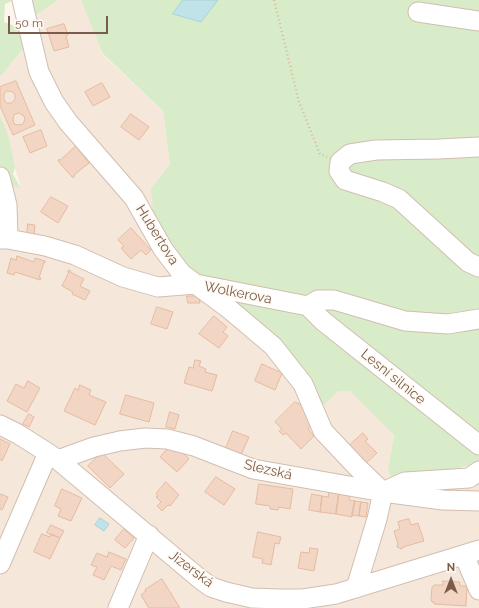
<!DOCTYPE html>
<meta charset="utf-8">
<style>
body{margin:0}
#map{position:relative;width:479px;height:608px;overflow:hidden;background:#fdf6ec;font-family:Raleway,sans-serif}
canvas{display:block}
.north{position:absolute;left:431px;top:560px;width:40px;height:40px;-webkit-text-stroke:3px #fffaf3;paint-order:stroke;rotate:0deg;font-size:11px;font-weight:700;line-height:16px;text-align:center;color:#7a5c4d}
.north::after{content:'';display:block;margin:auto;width:14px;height:18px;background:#7a5c4d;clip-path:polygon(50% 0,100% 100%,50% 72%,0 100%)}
.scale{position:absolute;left:8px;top:16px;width:100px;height:18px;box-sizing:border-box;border:2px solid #7a5c4d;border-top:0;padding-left:5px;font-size:12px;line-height:14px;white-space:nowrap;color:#7a5c4d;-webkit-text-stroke:3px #fffaf3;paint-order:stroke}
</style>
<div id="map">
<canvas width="479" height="608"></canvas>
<div class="north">N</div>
<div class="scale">50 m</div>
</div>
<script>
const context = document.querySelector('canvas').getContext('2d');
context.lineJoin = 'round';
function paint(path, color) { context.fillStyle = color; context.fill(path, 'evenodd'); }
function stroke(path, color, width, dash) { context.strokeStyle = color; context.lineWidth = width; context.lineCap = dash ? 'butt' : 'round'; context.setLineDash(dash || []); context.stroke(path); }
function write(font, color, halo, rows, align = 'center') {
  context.font = font + ' Raleway,sans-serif'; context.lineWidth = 3.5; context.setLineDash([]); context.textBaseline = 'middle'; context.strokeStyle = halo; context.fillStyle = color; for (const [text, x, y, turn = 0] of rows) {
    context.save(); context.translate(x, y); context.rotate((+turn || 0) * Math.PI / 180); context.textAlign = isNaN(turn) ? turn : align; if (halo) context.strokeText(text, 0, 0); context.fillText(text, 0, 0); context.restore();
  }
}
paint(new Path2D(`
 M53,0H83L103,55L163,111L170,164L151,188L321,406L339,391L350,390L394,435L388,469L479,477V608H0V167L7,186L21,188L0,122V77L26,47L20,28Z`), '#f5e8da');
paint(new Path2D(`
 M0,0H15L5,4L4,22L20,28L26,46L0,77Z
 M24,0H58L34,16Z
 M81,0H183L173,14L201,22L218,0H479V435L311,303L195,279L154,226L151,188L170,164L163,111L103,54Z
 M0,116L9,138L15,167L13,174L21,188L7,186L0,167Z
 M216,293L306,310L479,456V460L475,464L394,485L388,469L394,435L350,391H339L321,407Z`), '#d8ecc9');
const water = new Path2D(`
 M183,0H218L201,22L173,14Z
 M100,518L109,524L104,531L95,525Z`);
paint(water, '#bfe3e8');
stroke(water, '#a5d3da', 1);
const building = new Path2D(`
 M64,24L68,35L66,36L69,47L54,51L47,29Z
 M16,81L35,125L13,135L0,106V87ZM7,91L13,92L15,95V99L12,103H7L4,100V94ZM19,113L24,116L25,119L23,124L18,125L14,124L13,119L14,115Z
 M102,83L110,97L93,106L85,92Z
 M131,114L149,127L139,140L121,127Z
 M41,130L47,146L30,153L23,137Z
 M76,146L89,163L74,175L75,176L73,178L58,161L59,159L60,160Z
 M51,197L68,206L58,223L41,212Z
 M28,224L35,225L34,236L27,235Z
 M131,228L151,250L146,255L141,250L131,259L121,248L124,246L118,240Z
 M17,256L34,262L35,258L45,261V263L44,262L39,278H41L40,280L15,272L14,275L7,273L11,258L16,260Z
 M69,270L71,271L70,272L84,279L80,286L90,291L85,300L72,294L73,292L62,286L69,272H68Z
 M187,296H199L200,303H188Z
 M157,307L173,312L167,329L151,324Z
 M214,316L227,327L223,332L228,336L219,348L199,334Z
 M195,360L201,361L199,366L206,369L205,372L217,375L212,391L184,383L189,367L193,368Z
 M262,364L282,373L275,390L255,381Z
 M28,381L40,388L27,412L7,401L16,384L24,388Z
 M80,385L91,390L89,395L106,402L95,425L64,411L75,388L78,390Z
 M126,395L154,403L149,422L120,414Z
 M295,402L308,408L315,422L308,429L314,436L301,449L286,433L283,435L279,431L282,429L275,422Z
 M170,412L179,415L175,429L166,427Z
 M29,414L34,417L29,427L23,424Z
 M233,431L249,437L241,455L226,448Z
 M363,433L368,439L365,441L377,453L365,464L348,447Z
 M0,439L10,444L2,461L0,459Z
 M174,447L179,448L189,459L177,472L160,457L168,448L171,450Z
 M102,453L124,474L110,488L88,466Z
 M216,477L235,489L224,505L205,492Z
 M166,482L179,495L170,506L168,505L162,511L157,506L161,502L156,497L158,496L156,494Z
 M259,484L293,489L290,509L279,507L278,510L270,509V506L256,504Z
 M62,489L82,498L71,521L58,516L61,509L55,506Z
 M329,491L339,493L336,514L320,512L322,496L328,497Z
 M339,493L350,495L349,500L355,501L352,517L336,514Z
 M0,494L8,497L2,510L0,509Z
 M312,494L322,496L320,512L309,510Z
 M355,501L361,502L359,516L352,515Z
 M361,502L368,503L366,517L359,516Z
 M409,519L411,525L418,523L424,541L403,547L402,549L397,547L398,544L394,531L400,529L398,522Z
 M51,525L64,531L60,538L47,533Z
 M124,529L134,538L125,548L115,540Z
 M258,532L281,537L279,544L275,543L271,565L262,563L263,559L253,557Z
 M42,534L50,537L51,534L60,538L50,559L34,552Z
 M310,548L318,549L314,571L298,568L301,552L309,553Z
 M109,552L126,559L121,570L111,566L104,580L93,575L97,567L91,565L97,553L107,557Z
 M162,579L180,608H149L147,605L141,595L146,591L145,590Z
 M443,581L460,582V586H467L466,606L434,604V602H432L431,599L432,587L434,585H443Z`);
paint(building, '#f3d5c3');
stroke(building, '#e6bba3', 1);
const minor = new Path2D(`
 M22,0L39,72L54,102L68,122L134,198L163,249L182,274L228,308L273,346L303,384L323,431L357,467L383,492
 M418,12L479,21
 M479,147L439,149L376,150L350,154L340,162L339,171L345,180L383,192L399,199L468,262L479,267
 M0,177L7,205L8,239
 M0,239H8L45,246L75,255L123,277L158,287L196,284L308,306L318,300H334L405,321L448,324L479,319
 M308,306L323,321L479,445
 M0,425L18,434L48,453L58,460L200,579L211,587L226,592L252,598L279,599H303L336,594L479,550
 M58,460L94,447L120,441L145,438L167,439L194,446L253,469L383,492L405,482L469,478L479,471
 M383,492L443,500L479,501
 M464,555L479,590
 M0,564L48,453
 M356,588L377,519L383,492
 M118,608L149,535`);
stroke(minor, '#d1beb0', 21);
stroke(new Path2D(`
 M274,0L299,102L320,154L327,157`), '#d9b8a5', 2.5, [1, 3]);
stroke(minor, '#fff', 19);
write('14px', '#7a5c4d', '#fffaf3', [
 ["Hubertova",157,235,58],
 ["Wolkerova",238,293,11],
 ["Lesní silnice",393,377,39],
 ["Slezská",268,470,13],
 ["Jizerská",191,569,37]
]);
</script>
